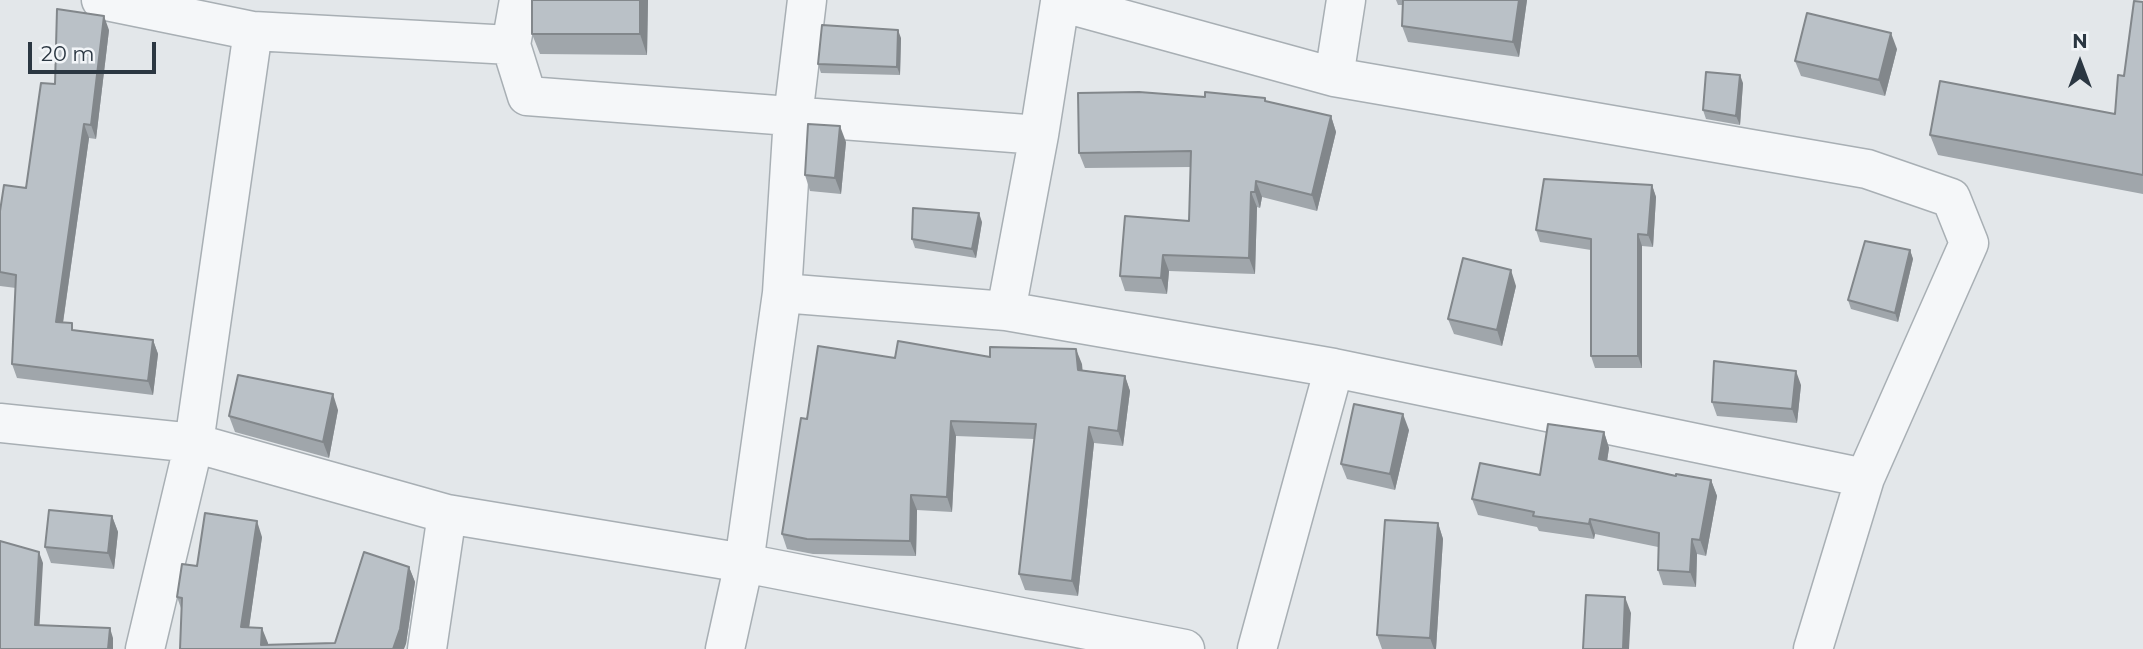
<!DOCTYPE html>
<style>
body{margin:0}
#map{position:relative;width:2143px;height:649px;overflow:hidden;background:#e3e7ea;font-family:Montserrat,sans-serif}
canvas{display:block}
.north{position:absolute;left:2045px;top:28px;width:70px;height:70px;-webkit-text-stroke:5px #f2f5f8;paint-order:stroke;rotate:0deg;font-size:19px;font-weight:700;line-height:28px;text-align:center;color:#2b3742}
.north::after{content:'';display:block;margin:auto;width:24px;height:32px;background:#2b3742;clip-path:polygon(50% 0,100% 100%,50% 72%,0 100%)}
.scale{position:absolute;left:28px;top:42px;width:128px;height:32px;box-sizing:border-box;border:4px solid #2b3742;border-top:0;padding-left:9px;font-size:21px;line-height:24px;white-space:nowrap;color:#2b3742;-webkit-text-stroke:5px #f2f5f8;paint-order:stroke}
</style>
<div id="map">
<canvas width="2143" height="649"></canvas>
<div class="north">N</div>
<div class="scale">20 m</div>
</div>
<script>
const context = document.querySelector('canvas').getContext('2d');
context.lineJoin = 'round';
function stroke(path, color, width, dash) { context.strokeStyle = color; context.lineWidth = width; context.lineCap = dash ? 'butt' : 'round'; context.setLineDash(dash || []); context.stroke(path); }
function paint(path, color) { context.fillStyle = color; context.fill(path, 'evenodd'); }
const minor = new Path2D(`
 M101,0L253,31L511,45L519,0
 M511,45L527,96L1039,135
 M1334,77L1867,169L1951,198L1969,243L1865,478L1813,649
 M782,293L793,117L807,0
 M1006,311L1334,368L1865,478
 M0,423L194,443L447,514L744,563L1185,649
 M145,649L194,443L253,31
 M427,649L447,514
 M725,649L744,563L782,293L1006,311L1039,135L1060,2L1334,77L1346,0
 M1257,649L1334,368`);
stroke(minor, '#a8afb4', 41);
stroke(minor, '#f5f7f9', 38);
paint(new Path2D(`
 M648,0L647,55L540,54L532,34Z
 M1396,0H1527L1519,57L1408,42L1402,26L1403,5H1398Z
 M2143,2V194L1938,155L1930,135L2115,114Z
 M109,30L96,139L89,138L63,323L75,331L153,340L158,354L153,395L17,378L12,364L16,288L0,286V211L26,188L55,84Z
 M901,38L900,75L821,73L818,64Z
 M1897,49L1885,96L1801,76L1795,61Z
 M1743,83L1740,125L1706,119L1703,110Z
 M1205,97L1265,98L1266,101L1331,116L1336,132L1317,211L1262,197L1260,208L1257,207L1255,274L1169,271L1167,294L1125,291L1120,276L1189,221L1191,167L1085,168L1079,153Z
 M846,142L841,194L810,191L805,175Z
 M1652,185L1656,197L1653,247L1642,246V368H1595L1591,356V250L1540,242L1536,230Z
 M982,222L976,258L915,248L912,239Z
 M1910,250L1913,259L1898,322L1851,309L1848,300Z
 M1516,286L1502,346L1454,334L1448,319Z
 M990,357L1082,364V370L1125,376L1130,391L1123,446L1094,443L1078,596L1025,590L1019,574L1034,439L956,436L952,512L917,510L916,556L813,554L787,549L782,534L807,419L895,358Z
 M1801,385L1797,423L1717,416L1712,402Z
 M338,410L329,458L235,432L229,416Z
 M1409,430L1395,490L1347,479L1341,464Z
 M1604,432L1609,448L1607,461L1676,476L1711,480L1717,496L1706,556L1697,554L1696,587L1663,585L1658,570V547L1595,534L1594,539L1539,531L1537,527L1478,515L1472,499L1540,475Z
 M112,516L118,532L114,569L51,563L45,547Z
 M1438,523L1443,539L1436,649H1382L1377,635Z
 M262,537L249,627L268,643V645L335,643L409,567L415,582L406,644L180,649L182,611L177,597L197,566Z`), '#a0a6ab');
paint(new Path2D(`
 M640,0H648L647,55L640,34Z
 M1519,0H1527L1519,57L1513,42Z
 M104,16L109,30L96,139L91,125Z
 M898,30L901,38L900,75L897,67Z
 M1891,33L1897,49L1885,96L1879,80Z
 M1740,75L1743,83L1740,125L1736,116Z
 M1331,116L1336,132L1317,211L1312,195Z
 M84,124L89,138L61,336L56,322Z
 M840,126L846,142L841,194L835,178Z
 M1256,181L1262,197L1260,208L1255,192Z
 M1652,185L1656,197L1653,247L1648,235Z
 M1251,192L1257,207L1255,274L1249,258Z
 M979,213L982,222L976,258L972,249Z
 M1638,234L1642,246V368L1638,356Z
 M1910,250L1913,259L1898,322L1895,313Z
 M1163,255L1169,271L1167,294L1161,278Z
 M1511,270L1516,286L1502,346L1497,330Z
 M153,340L158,354L153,395L148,381Z
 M1076,349L1082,364L1084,385L1078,370Z
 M1796,371L1801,385L1797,423L1792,409Z
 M1125,376L1130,391L1123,446L1118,431Z
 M333,394L338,410L329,458L323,442Z
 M1403,414L1409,430L1395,490L1390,474Z
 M951,421L956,436L952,512L947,497Z
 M1089,427L1094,443L1078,596L1072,581Z
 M1604,432L1609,448L1605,474L1599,459Z
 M1711,480L1717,496L1706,556L1700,540Z
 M911,495L917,510L916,556L910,541Z
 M112,516L118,532L114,569L108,553Z
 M1590,519L1595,534L1594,539L1589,524Z
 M257,521L262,537L247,642L241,627Z
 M1438,523L1443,539L1436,649H1434L1430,638Z
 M1692,539L1697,554L1696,587L1690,572Z
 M39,552L43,563L39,635L35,625Z
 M409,567L415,582L406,644L404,649H393Z
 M1625,597L1631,613L1629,649H1623Z
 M110,628L113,638V649H108Z
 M262,628L268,643V649L261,645Z`), '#82878b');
const building = new Path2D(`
 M532,0H640V34H532Z
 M1403,0H1519L1513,42L1402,26Z
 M2134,1L2143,2V175L1930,135L1940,81L2115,114L2118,75L2124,76Z
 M57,9L104,16L91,125L84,124L56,322L72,323V330L153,340L148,381L12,364L16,275L0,272V211L4,185L26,188L41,83L55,84Z
 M1807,13L1891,33L1879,80L1795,61Z
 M822,25L898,30L897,67L818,64Z
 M1706,72L1740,75L1736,116L1703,110Z
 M1139,92L1205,97V92L1265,98V101L1331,116L1312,195L1256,181L1255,192H1251L1249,258L1163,255L1161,278L1120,276L1125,216L1189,221L1191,151L1079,153L1078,93Z
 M808,124L840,126L835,178L805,175Z
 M1544,179L1652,185L1648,235L1638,234V356H1591V239L1536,230Z
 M913,208L979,213L972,249L912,239Z
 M1865,241L1910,250L1895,313L1848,300Z
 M1463,258L1511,270L1497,330L1448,319Z
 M898,341L990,357V347L1076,349L1078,370L1125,376L1118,431L1089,427L1072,581L1019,574L1036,424L951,421L947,497L911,495L910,541L807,539L782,534L801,418L807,419L818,346L895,358Z
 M1714,361L1796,371L1792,409L1712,402Z
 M238,375L333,394L323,442L229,416Z
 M1354,404L1403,414L1390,474L1341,464Z
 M1548,424L1604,432L1599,459L1676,476V474L1711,480L1700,540L1692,539L1690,572L1658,570L1659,533L1590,519L1589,524L1533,516L1534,512L1472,499L1480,463L1540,475Z
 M49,510L112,516L108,553L45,547Z
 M205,513L257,521L241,627L262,628L261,645L335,643L364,552L409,567L400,629L393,649H180L182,598L177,597L182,564L197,566Z
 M1385,520L1438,523L1430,638L1377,635Z
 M0,541L39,552L35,625L110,628L108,649H0Z
 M1586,595L1625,597L1623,649H1583Z`);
paint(building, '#bac1c7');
stroke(building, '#82878b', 2);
</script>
